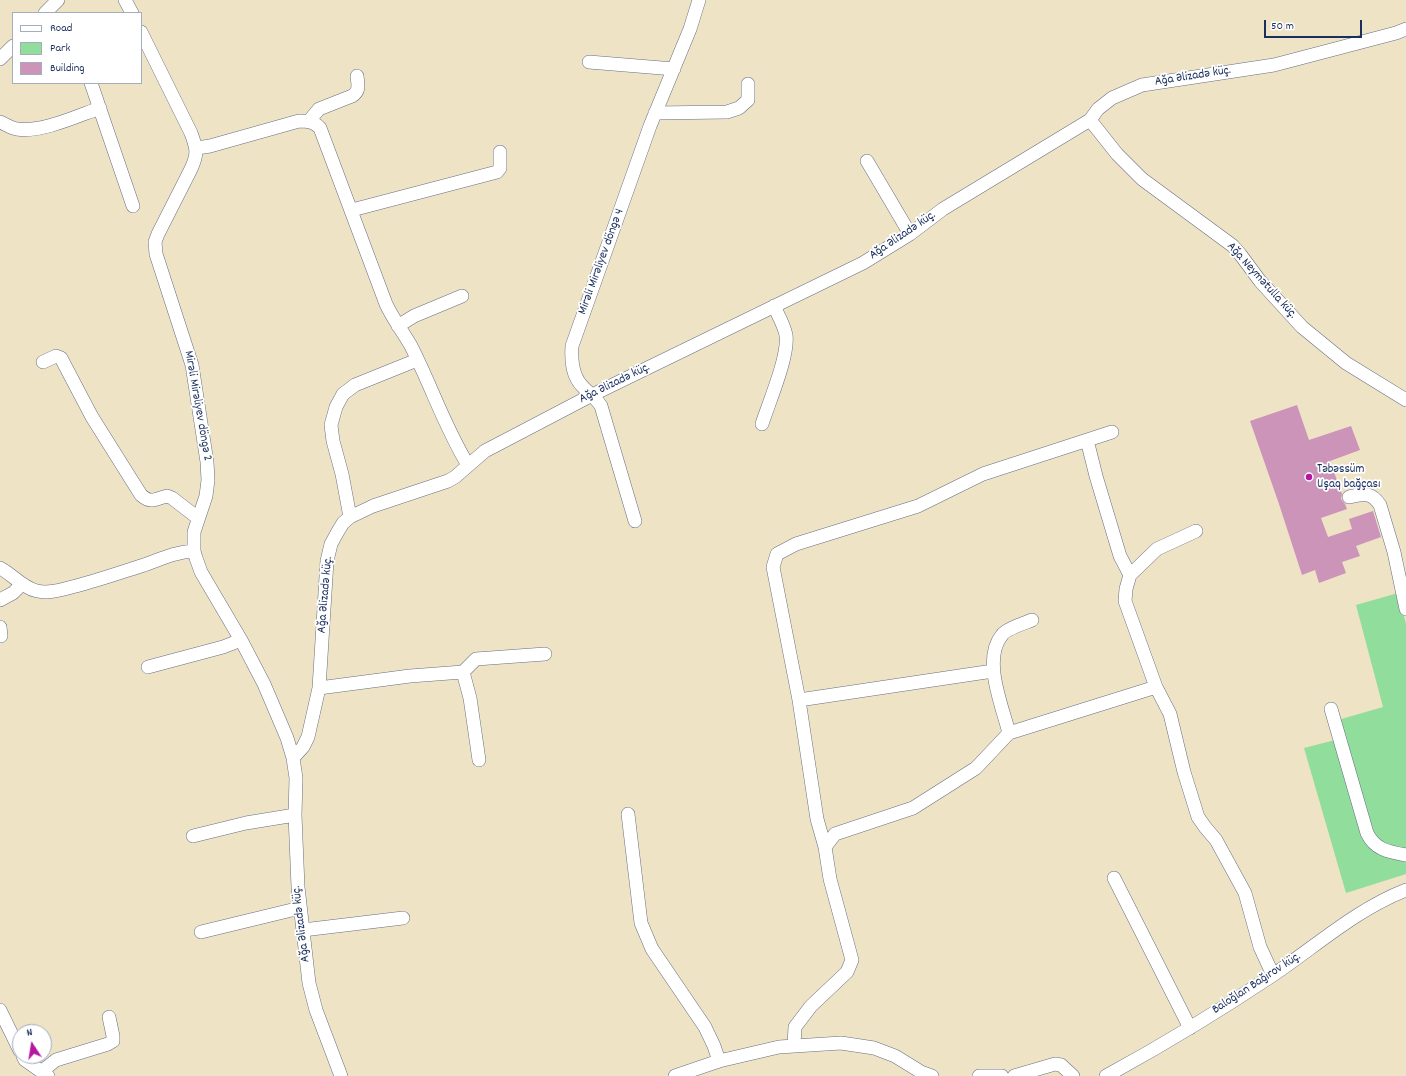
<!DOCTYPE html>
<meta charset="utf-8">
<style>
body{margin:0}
#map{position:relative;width:1406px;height:1076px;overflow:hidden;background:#eee3c4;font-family:Dekko,sans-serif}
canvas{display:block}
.legend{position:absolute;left:12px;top:12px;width:130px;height:72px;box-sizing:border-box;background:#fff;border:1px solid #a4acbf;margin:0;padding:5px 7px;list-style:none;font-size:12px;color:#1b2f5e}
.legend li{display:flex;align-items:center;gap:8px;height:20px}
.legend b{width:20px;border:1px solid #a4acbf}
.north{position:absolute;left:12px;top:1024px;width:40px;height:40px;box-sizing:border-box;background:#fff;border:1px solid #a4acbf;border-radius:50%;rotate:348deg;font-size:11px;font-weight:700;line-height:16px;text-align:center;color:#1b2f5e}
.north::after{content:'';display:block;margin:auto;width:14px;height:18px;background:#b5179e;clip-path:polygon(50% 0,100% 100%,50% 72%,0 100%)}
.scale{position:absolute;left:1264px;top:20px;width:98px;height:18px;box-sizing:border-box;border:2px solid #1b2f5e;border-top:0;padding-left:5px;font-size:12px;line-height:14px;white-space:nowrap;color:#1b2f5e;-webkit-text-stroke:3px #fff;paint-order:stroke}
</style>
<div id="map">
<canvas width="1406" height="1076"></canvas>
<ul class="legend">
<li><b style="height:5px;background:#fff"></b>Road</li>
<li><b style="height:11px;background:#91dd9b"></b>Park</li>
<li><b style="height:11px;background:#cb94b8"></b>Building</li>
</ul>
<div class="north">N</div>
<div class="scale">50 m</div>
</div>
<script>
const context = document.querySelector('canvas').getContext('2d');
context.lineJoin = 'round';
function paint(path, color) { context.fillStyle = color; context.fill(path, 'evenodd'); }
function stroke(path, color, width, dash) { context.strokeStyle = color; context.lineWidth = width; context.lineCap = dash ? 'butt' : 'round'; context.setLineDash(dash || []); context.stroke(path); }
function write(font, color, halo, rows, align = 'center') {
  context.font = font + ' Dekko,sans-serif'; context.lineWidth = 3.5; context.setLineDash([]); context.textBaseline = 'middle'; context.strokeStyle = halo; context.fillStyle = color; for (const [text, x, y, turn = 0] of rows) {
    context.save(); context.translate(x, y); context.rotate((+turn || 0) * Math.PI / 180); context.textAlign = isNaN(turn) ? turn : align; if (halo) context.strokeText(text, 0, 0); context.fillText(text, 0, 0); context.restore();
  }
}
paint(new Path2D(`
 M1398,593L1406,624V874L1346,893L1304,748L1343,738L1338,720L1383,707L1356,605Z`), '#91dd9b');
paint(new Path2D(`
 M1297,405L1309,440L1351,426L1360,450L1330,461L1342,494L1341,499L1345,504L1347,509L1321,518L1328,537L1352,529L1349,519L1373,511L1381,537L1356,546L1360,556L1342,562L1346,573L1319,583L1315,570L1302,575L1279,504L1250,421Z`), '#cb94b8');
const minor = new Path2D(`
 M125,0L132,13
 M45,13L58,0
 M141,32L191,133C197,149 198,154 191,169L158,234L155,242L156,254L192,365L207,462L208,480L206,496L194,532V551L196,558L201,572L241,640L264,684L287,738L293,758
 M0,59L13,46
 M589,62L674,69
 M91,83L133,206
 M655,113L727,112L739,108L748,100V84
 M1090,120L1117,154L1142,179L1233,246L1240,254L1260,281L1302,327L1346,363L1406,400
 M309,121L319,109L352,96C360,91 358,85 357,76
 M0,122C5,124 11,128 17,129C41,133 77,116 100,108
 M197,148L210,146L299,121C308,121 313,121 320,128L386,304C393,319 403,332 411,346C431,385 445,428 468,465
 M867,161L910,234
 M352,210L497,172L500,168V152
 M398,326L414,316L462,296
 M43,362L56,356L61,358L92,417L141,495C151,504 155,499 167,496L172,498L198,518
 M762,424C769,402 789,356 786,335C784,325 778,315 774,306
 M1087,440L1096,476L1120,556L1130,575L1126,589L1125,601L1156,687L1170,714L1184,772L1198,817L1205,827L1216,840L1245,893L1260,947L1273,975
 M1349,497C1363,494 1371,491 1380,505L1394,552L1406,609
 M350,517L342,474L333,441L331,425L336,407L343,394L355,385L417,360
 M635,521L601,406C596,398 590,394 584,388C572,377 571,361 572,346L650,126L690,29L699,0
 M0,568C12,574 23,588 37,591C50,594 63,589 76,586C99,580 122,572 144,565C161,559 175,552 194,551
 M1130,575L1157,549L1196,531
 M0,600L13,593L22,584
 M0,627L1,636
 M148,667L223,647L241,640
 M463,672L470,698L479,760
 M319,688L410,676L463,672L476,659L545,654
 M799,700L993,671
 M1331,709L1367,833C1375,850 1389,852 1406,855
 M1009,733C1002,705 982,659 1002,635C1006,629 1025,623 1032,620
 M628,814L641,923L652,949L705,1027L714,1046L719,1061
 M193,836L246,823L295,815
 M825,847L817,819L799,700L773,567L777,554L796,544L918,506L983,474L1112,432
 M1114,878L1190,1028
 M303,930L403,918
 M201,932L300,908
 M0,1010L20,1051
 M794,1045L795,1027L811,1006L847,972L852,960L830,879L825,847L835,834L913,808L976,768L1009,733L1156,687
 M23,1056L25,1060L48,1076
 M42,1071L56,1060L108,1044L113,1041V1036L109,1017
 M341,1076L316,1010L309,983L298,887L295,815L296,778L293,758L303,747L308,737L319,688L327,561L331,544L337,533L343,523L350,517L373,506L448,481L455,477L485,451L592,395L863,263L910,234L943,209L1090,120L1098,109L1112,98L1142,85L1274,65L1396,33L1406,29
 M675,1076L719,1061L779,1047L841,1043L874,1048L895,1056L921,1072L932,1076
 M979,1076H1002
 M1014,1076L1055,1064L1061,1065L1073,1076
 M1106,1076C1163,1045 1219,1011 1273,975C1316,946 1357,909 1406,890`);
stroke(minor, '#656e82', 14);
stroke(minor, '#fff', 13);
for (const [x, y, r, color] of [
 [1309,477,4,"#b5179e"]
]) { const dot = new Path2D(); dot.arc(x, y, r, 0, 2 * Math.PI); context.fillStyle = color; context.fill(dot); stroke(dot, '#fff', 1.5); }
write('13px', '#1b2f5e', '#fff', [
 ["Ağa Əlizadə küç.",1193,77,-9],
 ["Ağa Əlizadə küç.",903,236,-34],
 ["Mirəli Mirəliyev döngə 4",602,262,-70],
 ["Ağa Neymətulla küç.",1261,281,48],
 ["Ağa Əlizadə küç.",615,384,-26],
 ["Mirəli Mirəliyev döngə 2",197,406,80],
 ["Ağa Əlizadə küç.",326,595,-85],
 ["Ağa Əlizadə küç.",302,924,-97],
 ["Baloğlan Bağırov küç.",1257,984,-33]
]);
write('13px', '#1b2f5e', '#fff', [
 ["Təbəssüm",1317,470],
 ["Uşaq bağçası",1317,485]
], 'left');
</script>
